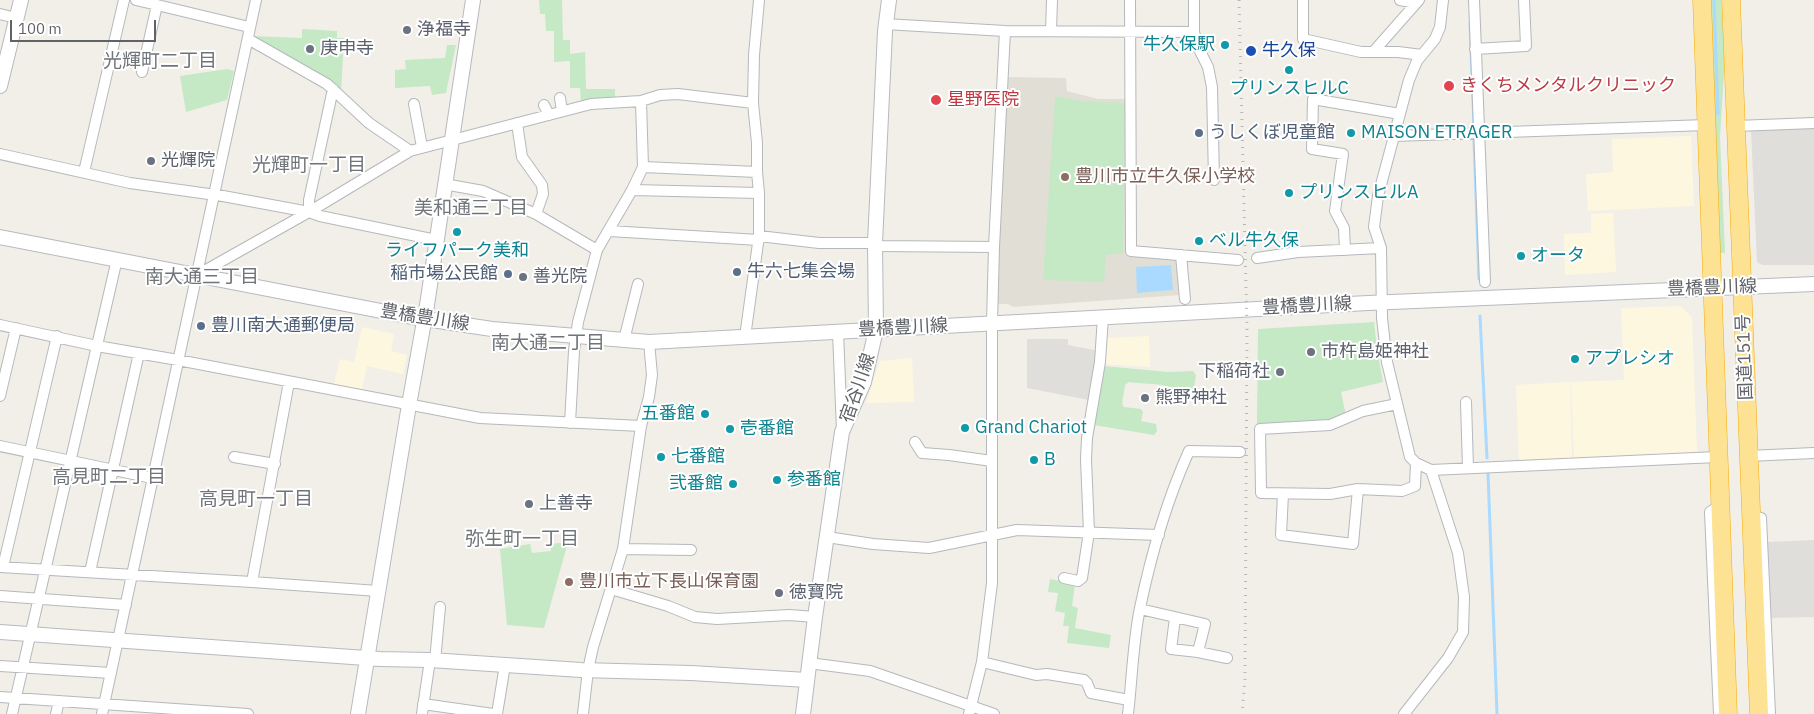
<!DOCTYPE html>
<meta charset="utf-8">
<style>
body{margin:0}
#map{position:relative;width:1814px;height:714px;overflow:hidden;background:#f1efe8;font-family:"IBM Plex Sans",sans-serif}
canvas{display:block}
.scale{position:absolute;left:10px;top:20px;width:146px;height:22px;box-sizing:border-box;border:2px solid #5f6368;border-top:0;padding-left:6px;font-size:15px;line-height:18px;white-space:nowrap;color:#5f6368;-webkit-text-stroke:4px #fff;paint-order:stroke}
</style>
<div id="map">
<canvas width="1814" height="714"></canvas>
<div class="scale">100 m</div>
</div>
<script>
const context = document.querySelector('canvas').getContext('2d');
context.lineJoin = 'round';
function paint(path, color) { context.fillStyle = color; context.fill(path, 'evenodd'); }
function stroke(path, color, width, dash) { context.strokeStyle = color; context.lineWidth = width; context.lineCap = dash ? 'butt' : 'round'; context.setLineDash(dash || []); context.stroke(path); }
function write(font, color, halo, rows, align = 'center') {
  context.font = font + ' "IBM Plex Sans","Noto Sans JP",sans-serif'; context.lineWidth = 4; context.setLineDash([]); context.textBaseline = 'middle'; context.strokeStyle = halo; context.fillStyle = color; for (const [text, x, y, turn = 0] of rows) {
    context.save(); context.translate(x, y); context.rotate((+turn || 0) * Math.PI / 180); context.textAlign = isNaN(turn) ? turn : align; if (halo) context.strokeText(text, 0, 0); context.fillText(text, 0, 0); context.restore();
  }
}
paint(new Path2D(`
 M1691,136L1694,206L1588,211L1586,174L1613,172L1612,139Z
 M1613,213L1616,272L1565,275L1564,234L1591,233V214Z
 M1680,306L1692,317L1697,453L1574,458L1571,382L1624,380L1621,308Z
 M362,327L394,334L391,351L407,355L403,374L367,366L362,390L334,384L340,359L354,362Z
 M1149,336L1150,367L1103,364L1105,338Z
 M912,358L914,402L866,403L880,361Z
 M1570,382L1572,458L1519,460L1516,385Z`), '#fef7e0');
paint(new Path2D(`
 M1814,128V265H1762L1757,262L1751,131Z
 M1027,339H1068V345L1099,351L1089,400L1027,388Z
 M1814,540V617L1769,618L1767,542Z`), '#e0deda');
paint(new Path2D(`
 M1007,77L1066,78L1067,91L1098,99H1128L1127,255L1176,259L1180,295L1013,307L1008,304H995Z`), '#e1ded6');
paint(new Path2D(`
 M539,0H562L563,40H570V54L585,52L586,89H615V100L581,103L580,88H570V59V61L554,62V31H546L545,14H540Z
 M1711,0H1721L1725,57L1720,137L1725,253H1715Z
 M302,29L337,31V38H344L341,91L255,39L253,36L302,38Z
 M447,45H456L446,93L432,95L430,86L395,88V70L406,69L405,60L445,58Z
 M227,69L234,71L227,100L186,112L180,76Z
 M1055,96L1084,101L1125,103L1123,253L1106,255L1104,282L1043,280Z
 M1374,322L1377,349L1383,382L1341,392L1346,416L1329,422L1257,425L1258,329Z
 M1103,366L1168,372L1193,371L1196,375L1193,392C1184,397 1179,389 1170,387C1158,383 1142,384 1129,382L1125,385L1122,404L1124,407L1141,409L1143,412L1141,421L1156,424L1157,431L1154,435L1094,425Z
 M568,542L544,628L507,625L500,549L530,544L532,553L551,551L550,544Z
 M1050,579L1075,584L1072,606L1078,608L1075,628L1111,635L1109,648L1067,643L1069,626H1063L1065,613L1055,611L1058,593L1048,592Z`), '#c5e8c5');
paint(new Path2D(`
 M1171,265L1173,290L1137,293L1136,267Z`), '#aadaff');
stroke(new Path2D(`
 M1714,0L1718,114
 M1470,23L1474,127
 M1474,140L1479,279
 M1480,316L1487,458
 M1488,473L1497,714`), '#aadaff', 3);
const street = new Path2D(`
 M136,0L249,27
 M1130,0L1131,251L1238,260
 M1194,0V32L1198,47L1208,67L1212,87L1214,180
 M1303,0V39L1361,52H1398L1422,55
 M1400,0L1416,3
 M1474,0L1485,282
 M0,14L16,18
 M885,24L1005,31L1194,32
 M1051,31L1052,0
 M248,39L327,84L369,123L410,151
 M1475,49L1526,46L1524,0
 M1374,51L1419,0
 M142,72L157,5
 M560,98L562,111
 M414,104L422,147
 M544,105L549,115
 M517,123L522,157L542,185L543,194L536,214
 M1736,126L1814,123
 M1394,136L1706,125
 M0,154L130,183L223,196L309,212L320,216L436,240
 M643,167L757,172
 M84,172L124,0
 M444,184L483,191L536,214L597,250
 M632,190L759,193
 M309,212V200L333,89
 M609,231L759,240
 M759,236L819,243H875
 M876,246L994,247
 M1345,250L1344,228L1335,211L1343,154L1312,149L1313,99L1400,114
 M1181,255L1185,299
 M1257,258L1298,252L1381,248
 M197,275L309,212L410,151L591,104L641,101L660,95L678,94L753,103
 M0,325L97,346L178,360L480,418L641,426
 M838,332L842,431
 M745,337L759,236V193L757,172V143L753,103L754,55L759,0
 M624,340L638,284
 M0,396L16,328
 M1466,402L1468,468
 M1397,404L1363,411L1330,425L1260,429L1261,493L1330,494L1358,489L1402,491L1415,486L1416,463
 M570,423L574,351L578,322L597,250L632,190L643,167L641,101
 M915,442L922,453L949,455L992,461
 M0,446L152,478
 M1748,456L1814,453
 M234,457L275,464
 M1431,470L1717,457
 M1283,494L1281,535L1353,544L1358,489
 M1751,515L1761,518L1770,714
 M827,537L873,544L929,548L1017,530L1159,535
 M623,549L691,550
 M0,567L252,582L378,591
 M3,567L57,336
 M90,572L139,353
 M1064,578L1078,581L1082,578L1089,532L1086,459L1087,438L1100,362L1103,317
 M252,582L289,382
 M611,589L668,606L695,617L717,619L789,615L815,617
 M0,596L126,605
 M1140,609L1205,624L1198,652L1227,658
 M1175,618L1171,649L1198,652
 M435,661L440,607
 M982,662L1036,675L1047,674L1084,680L1087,683L1091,693L1129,700
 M809,663L870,671L994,714
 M0,666L111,673
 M0,697L248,714
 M423,704L493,714
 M12,714L117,259
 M56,714L59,701
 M102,714L256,0
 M422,714L430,660
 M497,714L505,665
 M583,714L588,670L593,647L623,549L641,426L649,397L652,375L649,342
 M969,714L982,662L992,583V323L994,247L1005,31
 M1128,714C1132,680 1133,641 1140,608C1151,555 1167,500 1189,451L1240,452
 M1404,714L1448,658L1463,632L1464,597L1458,553L1431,470L1416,463L1410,457L1387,362L1382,318L1381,248L1374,227L1378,196L1409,80L1417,61L1435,39L1440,27L1443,0
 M1719,714L1710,512L1719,506`);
const secondary = new Path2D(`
 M0,86L21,0
 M0,237L412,317L492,329L649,342L1368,303L1814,284
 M0,632L380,659L430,660L581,670L691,673L807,680
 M358,714L409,405L427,305L473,0
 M803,714L815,617L842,432L864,382L876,330L875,243L885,31L889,0`);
const highway = new Path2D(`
 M1702,0L1728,714
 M1731,0L1759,714`);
stroke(street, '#b5b8bc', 12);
stroke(secondary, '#b6babf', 16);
stroke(highway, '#f9ab00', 19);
stroke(street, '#fff', 10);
stroke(secondary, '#fff', 14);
stroke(highway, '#fde293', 18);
stroke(new Path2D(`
 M1239,0L1247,329L1245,679L1242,714`), '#b6b7b8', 3, [1, 6]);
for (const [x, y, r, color] of [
 [407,30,5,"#6b7280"],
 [1225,45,5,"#0f9aa8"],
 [310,49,5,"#6b7280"],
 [1251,51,6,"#1a4fb4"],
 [1289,70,5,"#0f9aa8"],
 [1449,86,6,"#e0444e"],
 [936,100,6,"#e0444e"],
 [1199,133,5,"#5c6f8a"],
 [1351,133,5,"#0f9aa8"],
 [151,161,5,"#6b7280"],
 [1065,177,5,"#8d6e63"],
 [1289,193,5,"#0f9aa8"],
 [457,232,5,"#0f9aa8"],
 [1199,241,5,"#0f9aa8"],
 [1521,256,5,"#0f9aa8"],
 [737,272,5,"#5c6f8a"],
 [508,274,5,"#5c6f8a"],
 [523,277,5,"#6b7280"],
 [201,326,5,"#5c6f8a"],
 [1311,352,5,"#6b7280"],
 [1575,359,5,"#0f9aa8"],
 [1280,372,5,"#6b7280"],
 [1145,398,5,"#6b7280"],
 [705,414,5,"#0f9aa8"],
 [965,428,5,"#0f9aa8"],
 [730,429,5,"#0f9aa8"],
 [661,457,5,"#0f9aa8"],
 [1034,460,5,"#0f9aa8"],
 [777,480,5,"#0f9aa8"],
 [733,484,5,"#0f9aa8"],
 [529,504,5,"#6b7280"],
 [569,582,5,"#8d6e63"],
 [779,593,5,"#6b7280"]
]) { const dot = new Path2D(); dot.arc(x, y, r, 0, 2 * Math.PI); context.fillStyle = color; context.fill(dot); stroke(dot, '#fff', 2); }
write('18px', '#5b616d', '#fff', [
 ["浄福寺",417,30],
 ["庚申寺",320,49],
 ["光輝院",161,161],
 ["善光院",533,277],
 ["市杵島姫神社",1321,352],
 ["下稲荷社",1270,372,"right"],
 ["熊野神社",1155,398],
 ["上善寺",539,504],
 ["徳寶院",789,593]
], 'left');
write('18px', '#0d838f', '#fff', [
 ["牛久保駅",1215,45,"right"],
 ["プリンスヒルC",1289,89,"center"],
 ["MAISON ETRAGER",1361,133],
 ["プリンスヒルA",1299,193],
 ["ベル牛久保",1209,241],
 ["ライフパーク美和",457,251,"center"],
 ["オータ",1531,256],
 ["アプレシオ",1585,359],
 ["五番館",695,414,"right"],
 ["Grand Chariot",975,428],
 ["壱番館",740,429],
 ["七番館",671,457],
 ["B",1044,460],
 ["参番館",787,480],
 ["弐番館",723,484,"right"]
], 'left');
write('18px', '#164399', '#fff', [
 ["牛久保",1262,51]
], 'left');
write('18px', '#be3a42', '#fff', [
 ["きくちメンタルクリニック",1460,86],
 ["星野医院",947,100]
], 'left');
write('18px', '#4e5e75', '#fff', [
 ["うしくぼ児童館",1209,133],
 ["牛六七集会場",747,272],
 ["稲市場公民館",498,274,"right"],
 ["豊川南大通郵便局",211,326]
], 'left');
write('18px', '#785e54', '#fff', [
 ["豊川市立牛久保小学校",1075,177],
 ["豊川市立下長山保育園",579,582]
], 'left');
write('18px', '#5f6368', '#fff', [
 ["豊橋豊川線",1712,288,-2],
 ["豊橋豊川線",1307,306,-3],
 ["豊橋豊川線",425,318,9],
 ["豊橋豊川線",903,328,-3],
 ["国道151号",1745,357,-92],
 ["宿谷川線",858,388,-71]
]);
write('19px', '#70757a', '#fff', [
 ["光輝町二丁目",160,62],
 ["光輝町一丁目",309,166],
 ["美和通三丁目",471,209],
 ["南大通三丁目",202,278],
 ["南大通二丁目",548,344],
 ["高見町二丁目",109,478],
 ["高見町一丁目",256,500],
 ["弥生町一丁目",522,540]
]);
</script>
